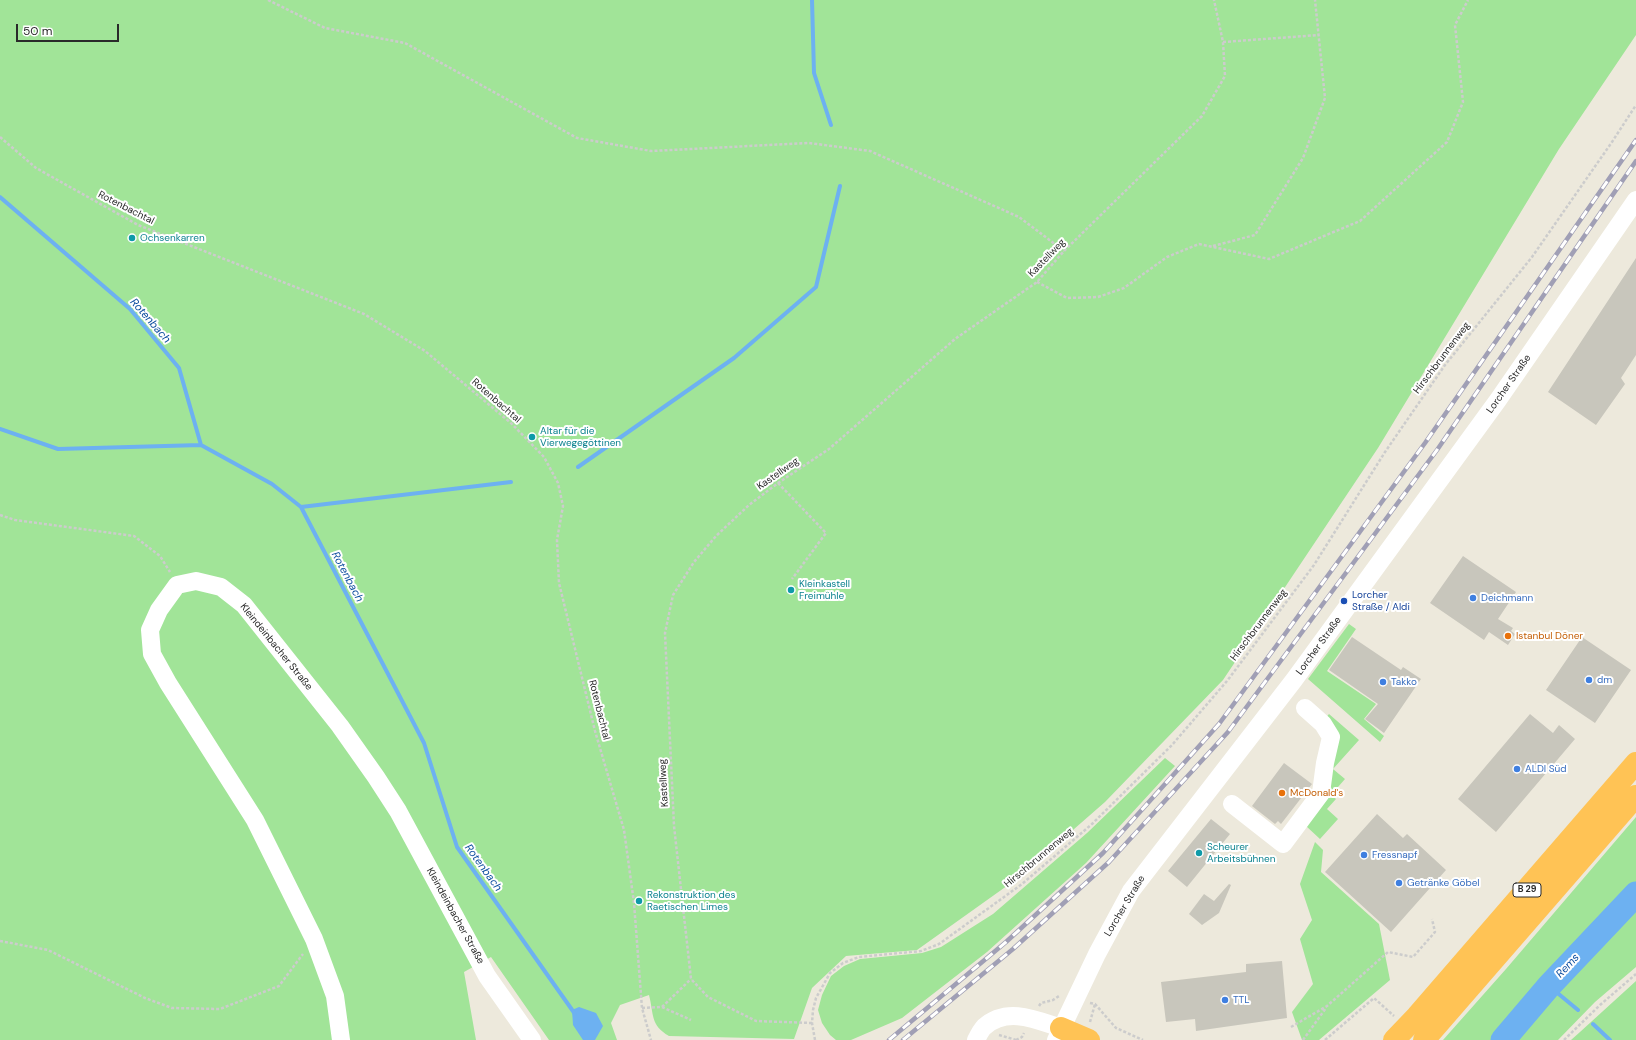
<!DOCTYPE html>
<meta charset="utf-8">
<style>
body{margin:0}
#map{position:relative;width:1636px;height:1040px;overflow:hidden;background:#ede9dc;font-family:"DM Sans",sans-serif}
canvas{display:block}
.scale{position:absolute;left:16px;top:24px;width:103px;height:18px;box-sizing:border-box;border:2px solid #2a2a2a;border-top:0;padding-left:5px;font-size:12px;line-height:14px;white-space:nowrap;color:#2a2a2a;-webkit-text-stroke:3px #fff;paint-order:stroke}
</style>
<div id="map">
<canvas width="1636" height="1040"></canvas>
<div class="scale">50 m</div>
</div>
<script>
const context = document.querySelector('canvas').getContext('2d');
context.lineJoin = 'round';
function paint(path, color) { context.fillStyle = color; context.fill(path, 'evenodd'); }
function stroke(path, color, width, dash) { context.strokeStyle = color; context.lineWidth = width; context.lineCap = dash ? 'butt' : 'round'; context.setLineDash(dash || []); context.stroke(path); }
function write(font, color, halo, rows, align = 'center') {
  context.font = font + ' "DM Sans",sans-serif'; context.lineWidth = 4; context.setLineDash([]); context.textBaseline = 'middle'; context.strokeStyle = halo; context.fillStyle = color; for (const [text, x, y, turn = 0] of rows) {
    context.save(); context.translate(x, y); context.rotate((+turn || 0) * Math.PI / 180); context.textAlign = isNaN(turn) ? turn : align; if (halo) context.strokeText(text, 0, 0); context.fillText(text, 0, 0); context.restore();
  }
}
paint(new Path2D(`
 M0,0H1636V35L1559,149L1378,448L1223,680L1105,802L1018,878L917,950L846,956L812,988L794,1039L669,1036C650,1025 654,1014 649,995L620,1005L611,1023L617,1040H549L491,957L464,972L476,1040H0Z
 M1349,624L1356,629L1327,671L1376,704L1364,719L1384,736L1380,742L1308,679Z
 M1329,714L1359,740L1333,769L1345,779L1331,795L1336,799L1327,809L1338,819L1320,839L1306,826L1326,796L1324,720Z
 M1165,758L1175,766L1086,863L987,952L902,1018L851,1040H836L830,1035L822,1023L818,1010L822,995L831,976L844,966L860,959L922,953L941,947L993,914L1087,833Z
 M1636,817V967L1595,1002L1558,1040H1443L1506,969Z
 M1315,842L1323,850L1321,872L1379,924L1390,980L1319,1040H1302L1292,1012L1313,984L1300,939L1312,920L1300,884Z
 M1636,981V1040H1571L1580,1032Z`), '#a1e498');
paint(new Path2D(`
 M579,1007L596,1013L603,1026L595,1040H583L573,1025L572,1010Z`), '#6db1f1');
stroke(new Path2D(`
 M812,0L814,73L831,125
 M0,197L130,309L179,368L201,445L272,484L301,507L424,743L457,847L575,1014
 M0,429L58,449L201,445
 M578,467L734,358L816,287L840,186
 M301,507L511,482
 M1549,986L1578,1010
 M1593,1024L1610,1040`), '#6db1f1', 4);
stroke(new Path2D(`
 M1503,1040L1549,986L1636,894`), '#6db1f1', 25);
paint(new Path2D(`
 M1636,258V355L1621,378L1625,384L1596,425L1548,392Z
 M1463,556L1516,592L1498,619L1513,628L1511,631L1515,634L1508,645L1489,632L1484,640L1430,603Z
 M1352,637L1401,670L1403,667L1421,679L1384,733L1365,719L1378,704L1329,670Z
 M1582,637L1631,670L1595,723L1546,690Z
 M1530,714L1553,733L1559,725L1575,739L1496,832L1458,799Z
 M1284,763L1312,784L1281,824L1278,821L1275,824L1252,806Z
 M1377,814L1403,838L1407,834L1446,870L1391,932L1325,872Z
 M1211,819L1230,834L1187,887L1168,871Z
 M1229,884L1231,885L1219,913L1202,925L1189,914L1204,894L1214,901Z
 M1282,961L1287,1018L1196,1031L1195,1019L1166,1022L1161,982L1246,972V964Z`), '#c8c6bc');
stroke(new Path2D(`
 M268,0L325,28L405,43L577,138L651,151L809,143L870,151L1019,217L1064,251
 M1223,42L1319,35
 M0,137L36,168L138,225L364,314L425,351L512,424L544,457L558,483L563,506L557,540L559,583L595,731L624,830L634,903L642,1008L651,1040
 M1213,246L1255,235L1303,158L1325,98L1315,0
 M1037,282L1067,298L1098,297L1124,288L1167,257L1199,244L1269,259L1360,221L1447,142L1463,102L1455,25L1468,0
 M778,483L826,533L792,579
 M0,515L15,520L134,536L160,556L170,572
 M0,941L48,950L145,998L172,1008L220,1009L279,986L303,954
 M1090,1003L1095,1004L1116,1028L1143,1040
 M1039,1006L1041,1003L1053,1000L1059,996
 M662,1007L691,1020
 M642,1008L662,1007L691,979
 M1090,1022L1095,1004
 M812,1023L756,1021L708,997L691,979L674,826L665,633L673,595L694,562L716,536L749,505L778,483L829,449L955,339L1037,282L1064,251L1202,116L1225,76L1223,42L1214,0
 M1291,1027L1327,1006L1388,952L1413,957L1435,932L1432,919
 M999,1035L1016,1040
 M815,1040L812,1023L813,1010L816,998L830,973L843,963L859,957L921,951L939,944L1022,884L1092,824L1172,745L1227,681L1314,565L1385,452L1445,365L1532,257L1612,142L1636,105
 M1016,1040L1022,1037L1024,1033
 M1303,1040L1326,1008
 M1325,1040L1374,998L1394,1016
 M1564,1040L1600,1005L1636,974`), '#ccc', 2.5, [3, 2]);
stroke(new Path2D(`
 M1232,804L1283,844L1321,793L1325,763L1331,737L1323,724L1305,708
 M341,1040L335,996L314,939L255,820L168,683L152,654L150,630L159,610L177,585L196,581L221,587L244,605L340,726L376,777L398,811L487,976L532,1040
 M976,1040C978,1036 981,1030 984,1027C1007,1006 1037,1020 1061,1028
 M1056,1040L1097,954L1131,891L1294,680L1498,400L1636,200`), '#fff', 18);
stroke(new Path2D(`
 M1061,1028L1089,1040
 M1394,1040L1417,1016L1636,763
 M1424,1040L1636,796`), '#ffc355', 22);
const rail = new Path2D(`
 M889,1040L1006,942L1103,853L1219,724L1425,443L1636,140
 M903,1040L1013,949L1109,862L1228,732L1437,450L1636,161`);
stroke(rail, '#a09fb5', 4.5);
stroke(rail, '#fff', 3, [9]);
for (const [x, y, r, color] of [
 [132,238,4,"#0f9aa8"],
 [532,437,4,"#0f9aa8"],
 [791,590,4,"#0f9aa8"],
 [1473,598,4,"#3f7fe0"],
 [1344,601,4,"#1a4fb4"],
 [1508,636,4,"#e8710a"],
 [1589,680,4,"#3f7fe0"],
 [1383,682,4,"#3f7fe0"],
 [1517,769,4,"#3f7fe0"],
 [1282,793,4,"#e8710a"],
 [1199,853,4,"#0f9aa8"],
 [1364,855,4,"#3f7fe0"],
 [1399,883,4,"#3f7fe0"],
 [639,901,4,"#0f9aa8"],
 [1225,1000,4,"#3f7fe0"]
]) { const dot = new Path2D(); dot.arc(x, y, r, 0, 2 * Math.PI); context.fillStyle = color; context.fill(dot); stroke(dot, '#fff', 1.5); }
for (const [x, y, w] of [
 [1527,890,28]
]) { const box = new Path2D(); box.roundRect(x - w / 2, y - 7, w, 14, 3); context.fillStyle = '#fff'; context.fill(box); stroke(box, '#2a2a2a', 1); }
write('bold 9px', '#2a2a2a', null, [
 ["B 29",1527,890]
]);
write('10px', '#2a2a2a', '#fff', [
 ["Rotenbachtal",126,208,27],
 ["Kastellweg",1047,258,-46],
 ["Hirschbrunnenweg",1442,358,-53],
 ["Lorcher Straße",1509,384,-55],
 ["Rotenbachtal",496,401,41],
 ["Kastellweg",778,474,-35],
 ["Hirschbrunnenweg",1259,625,-53],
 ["Lorcher Straße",1319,646,-54],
 ["Kleindeinbacher Straße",276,647,51],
 ["Rotenbachtal",599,710,76],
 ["Kastellweg",664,783,-93],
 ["Hirschbrunnenweg",1039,858,-40],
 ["Lorcher Straße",1125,906,-59],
 ["Kleindeinbacher Straße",455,916,61]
]);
write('10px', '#0d838f', '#fff', [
 ["Ochsenkarren",140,238],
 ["Altar für die",540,431],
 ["Vierwegegöttinen",540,443],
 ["Kleinkastell",799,584],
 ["Freimühle",799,596],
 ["Scheurer",1207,847],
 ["Arbeitsbühnen",1207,859],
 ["Rekonstruktion des",647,895],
 ["Raetischen Limes",647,907]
], 'left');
write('10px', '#164399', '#fff', [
 ["Lorcher",1352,595],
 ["Straße / Aldi",1352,607]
], 'left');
write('10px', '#366cbe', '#fff', [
 ["Deichmann",1481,598],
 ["dm",1597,680],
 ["Takko",1391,682],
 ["ALDI Süd",1525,769],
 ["Fressnapf",1372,855],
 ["Getränke Göbel",1407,883],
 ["TTL",1233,1000]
], 'left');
write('10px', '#c56008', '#fff', [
 ["Istanbul Döner",1516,636],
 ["McDonald's",1290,793]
], 'left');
write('italic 11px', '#0b4c9e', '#fff', [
 ["Rotenbach",150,321,49],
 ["Rotenbach",347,577,62],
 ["Rotenbach",483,868,54],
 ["Rems",1568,966,-47]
]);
</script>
